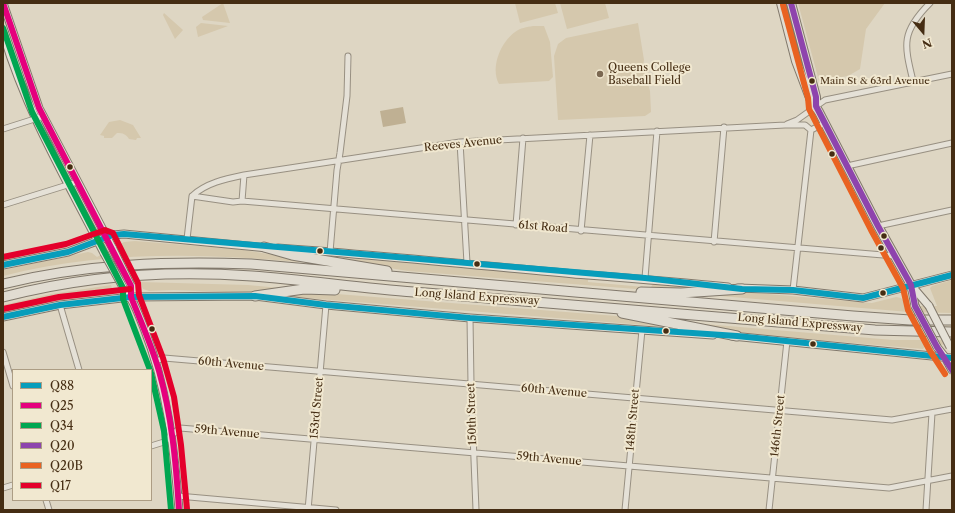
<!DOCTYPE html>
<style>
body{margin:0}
#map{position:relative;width:955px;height:513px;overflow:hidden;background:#ded6c3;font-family:"Libre Caslon Text",serif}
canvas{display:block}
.frame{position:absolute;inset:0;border:4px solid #452d13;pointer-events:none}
.legend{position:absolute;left:12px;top:369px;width:140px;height:132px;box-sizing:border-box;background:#f1e8d0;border:1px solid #ac9d84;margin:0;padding:5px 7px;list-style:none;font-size:12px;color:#452d13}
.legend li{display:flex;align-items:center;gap:8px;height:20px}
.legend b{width:20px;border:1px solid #ac9d84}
.north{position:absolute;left:903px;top:12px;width:40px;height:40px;-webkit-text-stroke:3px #f1e8d0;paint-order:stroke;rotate:161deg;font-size:11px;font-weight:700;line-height:16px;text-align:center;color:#452d13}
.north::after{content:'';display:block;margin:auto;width:14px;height:18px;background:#452d13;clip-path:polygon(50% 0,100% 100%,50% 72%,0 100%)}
</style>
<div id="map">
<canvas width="955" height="513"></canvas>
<div class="frame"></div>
<ul class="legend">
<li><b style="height:5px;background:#079dbb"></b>Q88</li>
<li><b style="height:5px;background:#e5007d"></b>Q25</li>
<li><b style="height:5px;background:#00a651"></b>Q34</li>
<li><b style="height:5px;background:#8e44ad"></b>Q20</li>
<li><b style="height:5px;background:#e96221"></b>Q20B</li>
<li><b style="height:5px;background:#e4002b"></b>Q17</li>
</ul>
<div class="north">N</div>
</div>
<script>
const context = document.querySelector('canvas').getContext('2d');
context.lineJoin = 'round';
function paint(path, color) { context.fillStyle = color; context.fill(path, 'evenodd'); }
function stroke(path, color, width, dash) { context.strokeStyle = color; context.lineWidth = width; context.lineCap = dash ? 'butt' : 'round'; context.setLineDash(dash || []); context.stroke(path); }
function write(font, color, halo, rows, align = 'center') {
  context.font = font + ' "Libre Caslon Text",serif'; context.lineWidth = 4; context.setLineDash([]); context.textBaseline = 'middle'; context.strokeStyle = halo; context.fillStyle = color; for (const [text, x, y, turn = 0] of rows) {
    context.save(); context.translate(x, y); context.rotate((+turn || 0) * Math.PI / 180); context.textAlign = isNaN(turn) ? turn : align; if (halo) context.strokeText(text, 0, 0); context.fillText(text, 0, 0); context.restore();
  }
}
paint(new Path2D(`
 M223,3L230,23L203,20L202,17Z
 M515,3H555L558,13L520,23Z
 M560,3H605L609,18L567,29Z
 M798,3H885L866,29L860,69L848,76L819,81Z
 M164,13L183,30L175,39L163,15Z
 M201,23L228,26L198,37L196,27Z
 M638,23L644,60L643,66L650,91L651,112L645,116L558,120L554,56L558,44L566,38Z
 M533,26H544L550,42L553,77L549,81L499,84C490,67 501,42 515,32C520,28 527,27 533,26Z
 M120,120L133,125L141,138H137L136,140L129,139C126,134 123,133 117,133L112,138H104V136L100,135L109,122Z
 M135,241L237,249L300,259L299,262C200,253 100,251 3,276V270L88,252L92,253L97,257L124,242Z
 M334,257L588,278V282L644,287H651L653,284L687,287L690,290L661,291L408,271L334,259Z
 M952,280V313L909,312L697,294L745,292L872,303L896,297L901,298L908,306H937L930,288L932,286Z
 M140,282L248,285L280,288V290L252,293L174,290L149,291L143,289Z
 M111,285L113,291L110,294L52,301L3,312V305L51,294Z
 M311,292L617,316L694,329L294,297V294Z
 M693,323L893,340H952V345L927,344L923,349L748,334Z`), '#d5c8ad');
paint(new Path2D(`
 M403,107L406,123L383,127L380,111Z`), '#bfb093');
const street = new Path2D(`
 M913,81C904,44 901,32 930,3
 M787,124L797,120L825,100L952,74
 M3,129L44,116
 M811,130L825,123
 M460,142L467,263
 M847,166L952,143
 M192,196L233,202L242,201L895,256
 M242,201L244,175
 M3,205L77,182
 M516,225L523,138
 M878,226L952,210
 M581,231L590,135
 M187,239L192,196C206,183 225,179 244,175L460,142L785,125H805L811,130
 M714,242L724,127
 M330,252L337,170L340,153L347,96L348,56
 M645,278L657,131
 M793,290L811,130
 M60,305L79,370
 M470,318L471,384L476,510
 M3,352L13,386
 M156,361L164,358L892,420L952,409
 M151,446L164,442L180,428L889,488L952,476
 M3,488L13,485
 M178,496L336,510
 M46,500L49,510
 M308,510L326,305
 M625,510L642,330
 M769,510L787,341
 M926,510L932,413`);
const secondary = new Path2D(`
 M3,3L39,108L113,249
 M3,33C26,111 67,181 104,253
 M278,248C377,255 475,265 574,274C625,278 677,282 728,287
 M3,265L68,252L113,235L124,234L268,248
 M911,285L929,306
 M911,285L915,306
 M123,287C133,299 138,313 144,328C167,387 174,447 179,510
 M738,288L793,290L863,298L952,275
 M3,317L60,305L131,297L255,296L326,305L470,318L713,335
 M732,336L952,358
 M937,347L945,357L952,370`);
const primary = new Path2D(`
 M781,3L796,61L810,98L819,112L878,226L911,285
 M791,3L816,97V106`);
const highway = new Path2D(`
 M264,247L292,255L387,271
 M3,284C84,264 168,261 251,264L853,316L910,320H952
 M641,292L681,293L742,289
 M255,296L304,289L335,290
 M3,297C83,276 170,270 252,276C306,280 360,288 414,292C568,304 722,316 875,330L952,332
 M622,313L737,336`);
stroke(street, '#989082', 7);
stroke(secondary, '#81786b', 9);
stroke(primary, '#81786b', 10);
stroke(highway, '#81786b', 11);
stroke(street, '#e5e1d7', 5);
stroke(secondary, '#e5e1d7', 7);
stroke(primary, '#e1dcd1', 8);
stroke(highway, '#e1dcd1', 9);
const secondaryBridge = new Path2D(`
 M113,249L131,286
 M104,253L123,287
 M915,306L937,347
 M929,306L950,347`);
stroke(secondaryBridge, '#81786b', 9, []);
stroke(secondaryBridge, '#e5e1d7', 7);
stroke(new Path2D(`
 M3,265L68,252L113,235L124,234L645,278L742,289L793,290L863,298L952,275
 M3,317L60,305L131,297L255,296L326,305L470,318L737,336L952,358`), '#079dbb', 6);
stroke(new Path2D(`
 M3,3L39,108L131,286V297C141,322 152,346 159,371C172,417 176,463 179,510`), '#e5007d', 6);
stroke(new Path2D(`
 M3,28L32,112L123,288V299L150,370
 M151,373L164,431L171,510`), '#00a651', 6);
stroke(new Path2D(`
 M791,3L816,97V106L878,226L911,285L915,306L937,347L952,370`), '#8e44ad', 6);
stroke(new Path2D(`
 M783,5L808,98L809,109L871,230L903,288L908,310L930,351L945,374`), '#e96221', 6);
stroke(new Path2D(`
 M3,257L66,244L105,230L113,233L138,283L139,295L163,358L174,397L181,445L187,509
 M3,309L59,297L130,289`), '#e4002b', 6);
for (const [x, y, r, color] of [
 [600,74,4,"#7b6851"],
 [812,81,3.5,"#452d13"],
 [832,154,3.5,"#452d13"],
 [70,167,3.5,"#452d13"],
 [884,236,3.5,"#452d13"],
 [881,248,3.5,"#452d13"],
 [320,251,3.5,"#452d13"],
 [477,264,3.5,"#452d13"],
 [883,293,3.5,"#452d13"],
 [152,329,3.5,"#452d13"],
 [666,331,3.5,"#452d13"],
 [813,344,3.5,"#452d13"]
]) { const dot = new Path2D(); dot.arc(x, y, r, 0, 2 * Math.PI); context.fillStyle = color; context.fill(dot); stroke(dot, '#f1e8d0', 1.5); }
write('10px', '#452d13', '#f1e8d0', [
 ["Main St & 63rd Avenue",820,81]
], 'left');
write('11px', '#452d13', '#f1e8d0', [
 ["Queens College",608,68],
 ["Baseball Field",608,81]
], 'left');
write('11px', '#452d13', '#f1e8d0', [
 ["Reeves Avenue",463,144,-6],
 ["61st Road",543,227,5],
 ["Long Island Expressway",477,297,4],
 ["Long Island Expressway",800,323,5],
 ["60th Avenue",231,364,5],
 ["60th Avenue",554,391,5],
 ["153rd Street",317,408,-85],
 ["150th Street",472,414,-92],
 ["148th Street",633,420,-85],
 ["146th Street",778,426,-84],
 ["59th Avenue",227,432,5],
 ["59th Avenue",549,459,5]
]);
</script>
